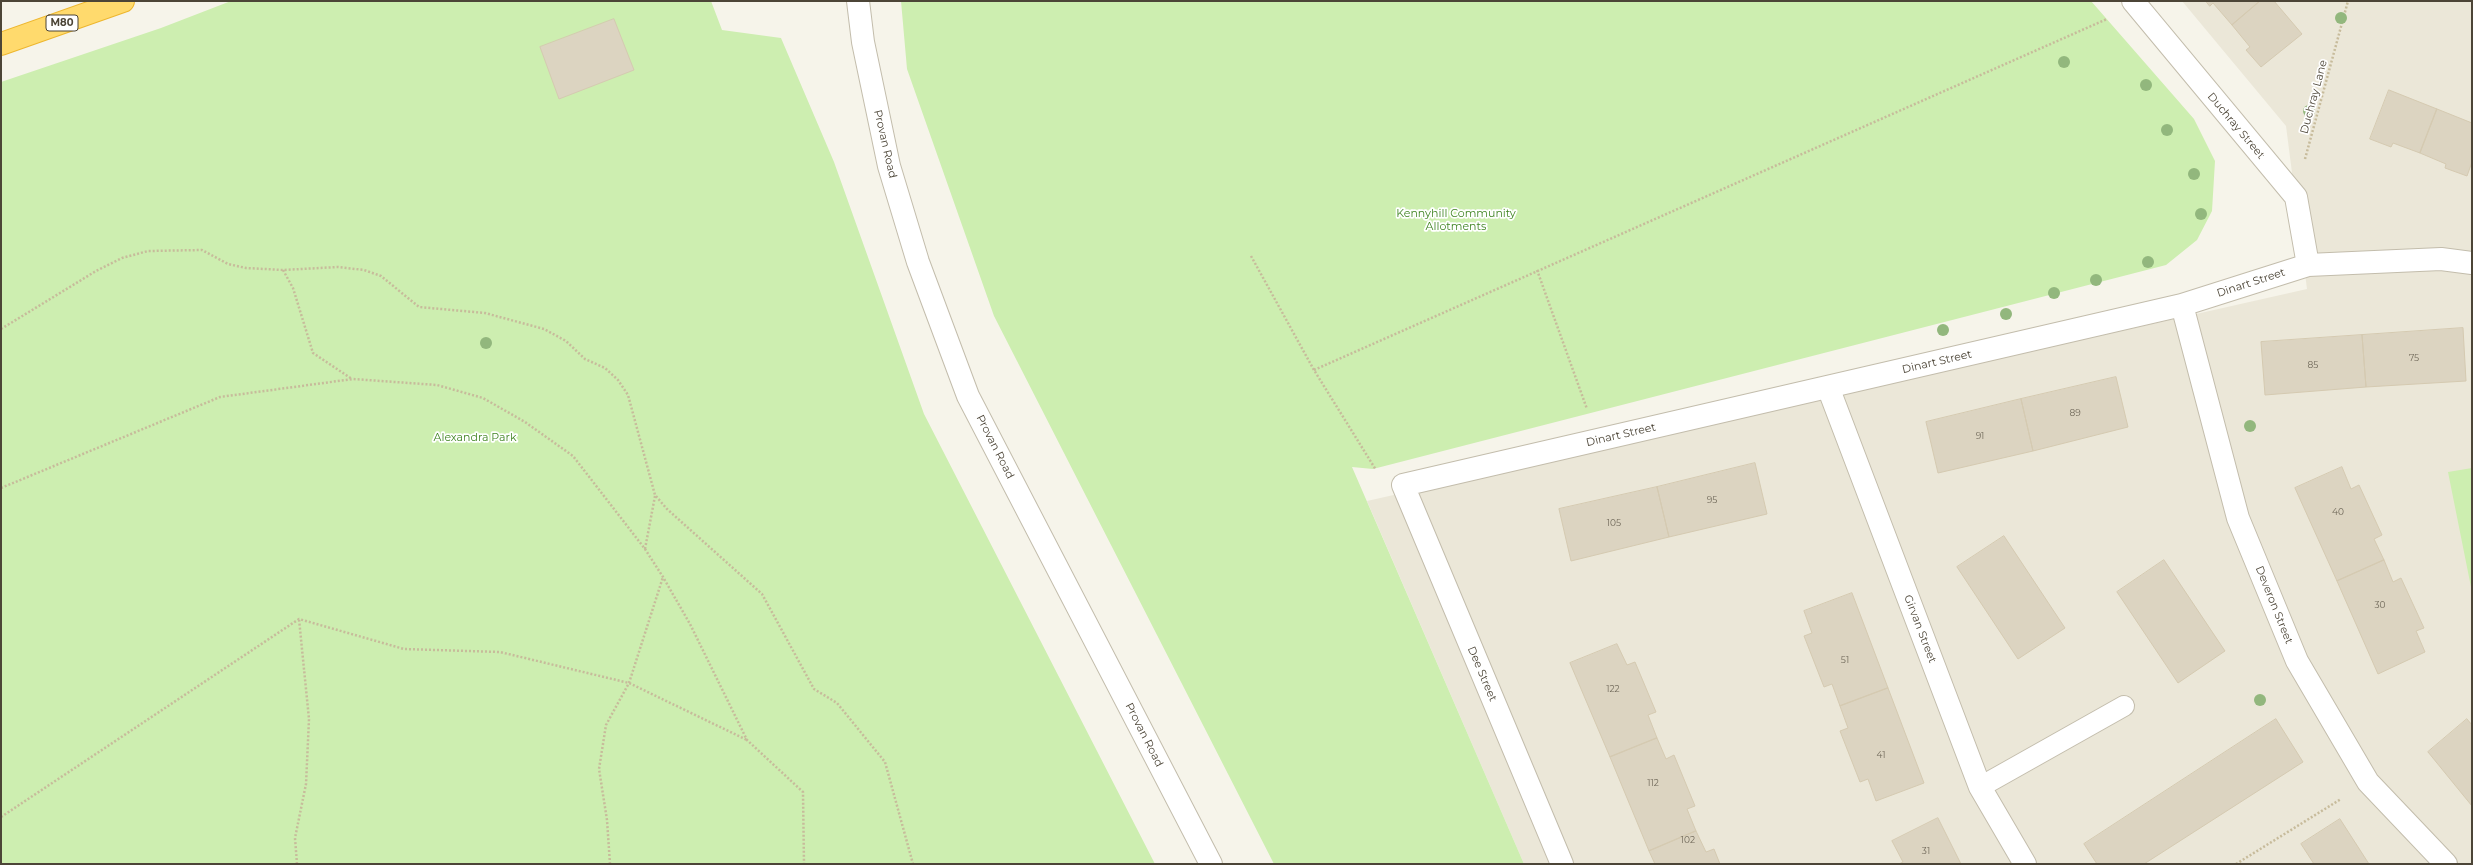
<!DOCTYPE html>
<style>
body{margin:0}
#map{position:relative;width:2473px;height:865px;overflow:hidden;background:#f6f4ea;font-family:Montserrat,sans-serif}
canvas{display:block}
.frame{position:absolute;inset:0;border:2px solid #4c4537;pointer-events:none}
</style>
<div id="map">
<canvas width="2473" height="865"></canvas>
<div class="frame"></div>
</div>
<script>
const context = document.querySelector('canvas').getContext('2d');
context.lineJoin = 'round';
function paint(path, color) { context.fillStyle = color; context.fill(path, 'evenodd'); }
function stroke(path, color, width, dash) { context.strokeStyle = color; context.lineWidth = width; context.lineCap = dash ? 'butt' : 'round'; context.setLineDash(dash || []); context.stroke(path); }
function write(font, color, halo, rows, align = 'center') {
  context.font = font + ' Montserrat,sans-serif'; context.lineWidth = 3.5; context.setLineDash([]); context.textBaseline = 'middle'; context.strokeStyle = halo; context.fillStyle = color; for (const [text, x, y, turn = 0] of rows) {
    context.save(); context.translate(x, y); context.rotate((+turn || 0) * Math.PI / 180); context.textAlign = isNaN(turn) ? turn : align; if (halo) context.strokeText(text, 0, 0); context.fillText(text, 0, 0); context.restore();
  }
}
paint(new Path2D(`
 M2182,1H2472V864H1524L1367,501L2307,289L2286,126Z`), '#ebe7d8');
paint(new Path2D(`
 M231,1H711L722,30L781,38L834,162L924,414L1155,864H1V82L161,28Z
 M901,1H2091L2194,119L2215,161L2212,211L2197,240L2166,265L1373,469L1352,467L1524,864H1274L994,316L907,69Z
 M2472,468V592L2448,472Z`), '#cdeeb0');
const building = new Path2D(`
 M2206,1H2260L2232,25L2213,3L2210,6Z
 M2260,1H2274L2302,34L2261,67L2246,50L2250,47L2232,25Z
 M614,19L634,70L559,99L540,47Z
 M2389,90L2437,109L2420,153L2393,143L2391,147L2370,139Z
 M2437,109L2472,123V162L2467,176L2445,168L2446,164L2420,153Z
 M2463,328L2466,381L2366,387L2362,335Z
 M2362,335L2366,387L2265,395L2261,342Z
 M2116,377L2128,427L2033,451L2021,399Z
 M2021,399L2033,451L1938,473L1926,422Z
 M1755,463L1767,514L1669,537L1657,487Z
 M2342,467L2351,489L2359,485L2382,535L2374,539L2384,560L2337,581L2295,488Z
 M1657,487L1669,537L1571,561L1559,509Z
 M2004,536L2065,628L2018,659L1957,567Z
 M2164,560L2225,651L2178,683L2117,592Z
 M2384,560L2393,582L2401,578L2424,628L2416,631L2425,652L2378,674L2337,581Z
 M1852,593L1888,688L1840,706L1832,684L1824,687L1804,636L1812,633L1804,611Z
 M1617,644L1627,665L1635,662L1656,712L1648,715L1657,738L1610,757L1570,663Z
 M1888,688L1924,783L1876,801L1868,779L1860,782L1840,731L1848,728L1840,706Z
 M2276,719L2303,762L2144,864H2097L2084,844Z
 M2467,719L2472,725V806L2428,752Z
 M1657,738L1666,759L1674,755L1695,806L1687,809L1696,831L1649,851L1610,757Z
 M1938,818L1961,864H1899L1903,862L1892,841Z
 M2340,819L2369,864H2314L2301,844Z
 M1696,831L1706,852L1714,849L1720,864H1655L1649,851Z`);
paint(building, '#dcd4c1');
stroke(building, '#d5cab1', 1);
const service = new Path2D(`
 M1980,787L2124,706`);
const minor = new Path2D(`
 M2133,1L2296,197L2308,265
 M2182,305L2238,518L2297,661L2368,782L2446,864
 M1828,387L1980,787L2025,864
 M1562,864L1403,485L2182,305L2308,265L2441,259L2472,263`);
const tertiary = new Path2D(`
 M858,1L863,42L889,166L918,262L968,396L1211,864`);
const motorway = new Path2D(`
 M1,44L123,1`);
stroke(service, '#c3bdac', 22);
stroke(minor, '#c3bdac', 24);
stroke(tertiary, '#c3bdac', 24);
stroke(motorway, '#edb62e', 24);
stroke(new Path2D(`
 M2305,159L2348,1
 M1251,256L1314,370L1376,470
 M283,270L293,288L313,353L352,379
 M1537,270L1587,409
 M1,329L96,271L122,258L148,251L202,250L228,264L246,268L283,270L338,267L364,270L381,276L419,307L485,313L544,329L566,341L585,359L605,368L618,380L628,395L655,495L667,509L762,594L814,689L837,703L885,762L913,864
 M1314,370L2107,19
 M1,488L220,397L353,379L437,385L483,398L525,422L573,456L645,549L663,577L690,624L747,740L803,792L804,864
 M645,549L655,496
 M1,817L299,619L404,649L500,652L629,683L747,740
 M297,864L295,838L306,784L309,719L299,619
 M610,864L607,820L599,769L606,725L629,683L663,577
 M2236,864L2341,799`), '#c7bb9b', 2.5, [2, 2]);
stroke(service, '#fff', 20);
stroke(minor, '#fff', 22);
stroke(tertiary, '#fff', 22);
stroke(motorway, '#ffda6d', 22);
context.fillStyle = '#92b77d';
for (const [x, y] of [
 [2341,18],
 [2064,62],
 [2146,85],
 [2309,111],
 [2167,130],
 [2194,174],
 [2201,214],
 [2148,262],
 [2096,280],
 [2054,293],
 [2006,314],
 [1943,330],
 [486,343],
 [2250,426],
 [2260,700]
]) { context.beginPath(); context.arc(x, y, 6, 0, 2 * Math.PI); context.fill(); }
write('9px', '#70695a', null, [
 ["75",2414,358],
 ["85",2313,365],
 ["89",2075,413],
 ["91",1980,436],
 ["95",1712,500],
 ["40",2338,512],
 ["105",1614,523],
 ["30",2380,605],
 ["51",1845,660],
 ["122",1613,689],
 ["41",1881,755],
 ["112",1653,783],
 ["102",1688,840],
 ["31",1926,851]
]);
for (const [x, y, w] of [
 [62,23,32]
]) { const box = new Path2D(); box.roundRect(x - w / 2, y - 8, w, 16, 3); context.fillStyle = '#fff'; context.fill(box); stroke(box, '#4c4537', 1); }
write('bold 10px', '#4c4537', null, [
 ["M80",62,23]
]);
write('11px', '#4c4537', '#fff', [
 ["Duchray Lane",2314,97,-75],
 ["Duchray Street",2236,126,50],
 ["Provan Road",885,144,77],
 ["Dinart Street",2251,283,-18],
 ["Dinart Street",1937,362,-13],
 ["Dinart Street",1621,435,-13],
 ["Provan Road",995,447,63],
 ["Deveron Street",2274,605,68],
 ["Girvan Street",1920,629,69],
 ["Dee Street",1482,674,67],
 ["Provan Road",1144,735,63]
]);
write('11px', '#408523', '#fff', [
 ["Kennyhill Community",1456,214],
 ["Allotments",1456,227],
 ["Alexandra Park",475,438]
]);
</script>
